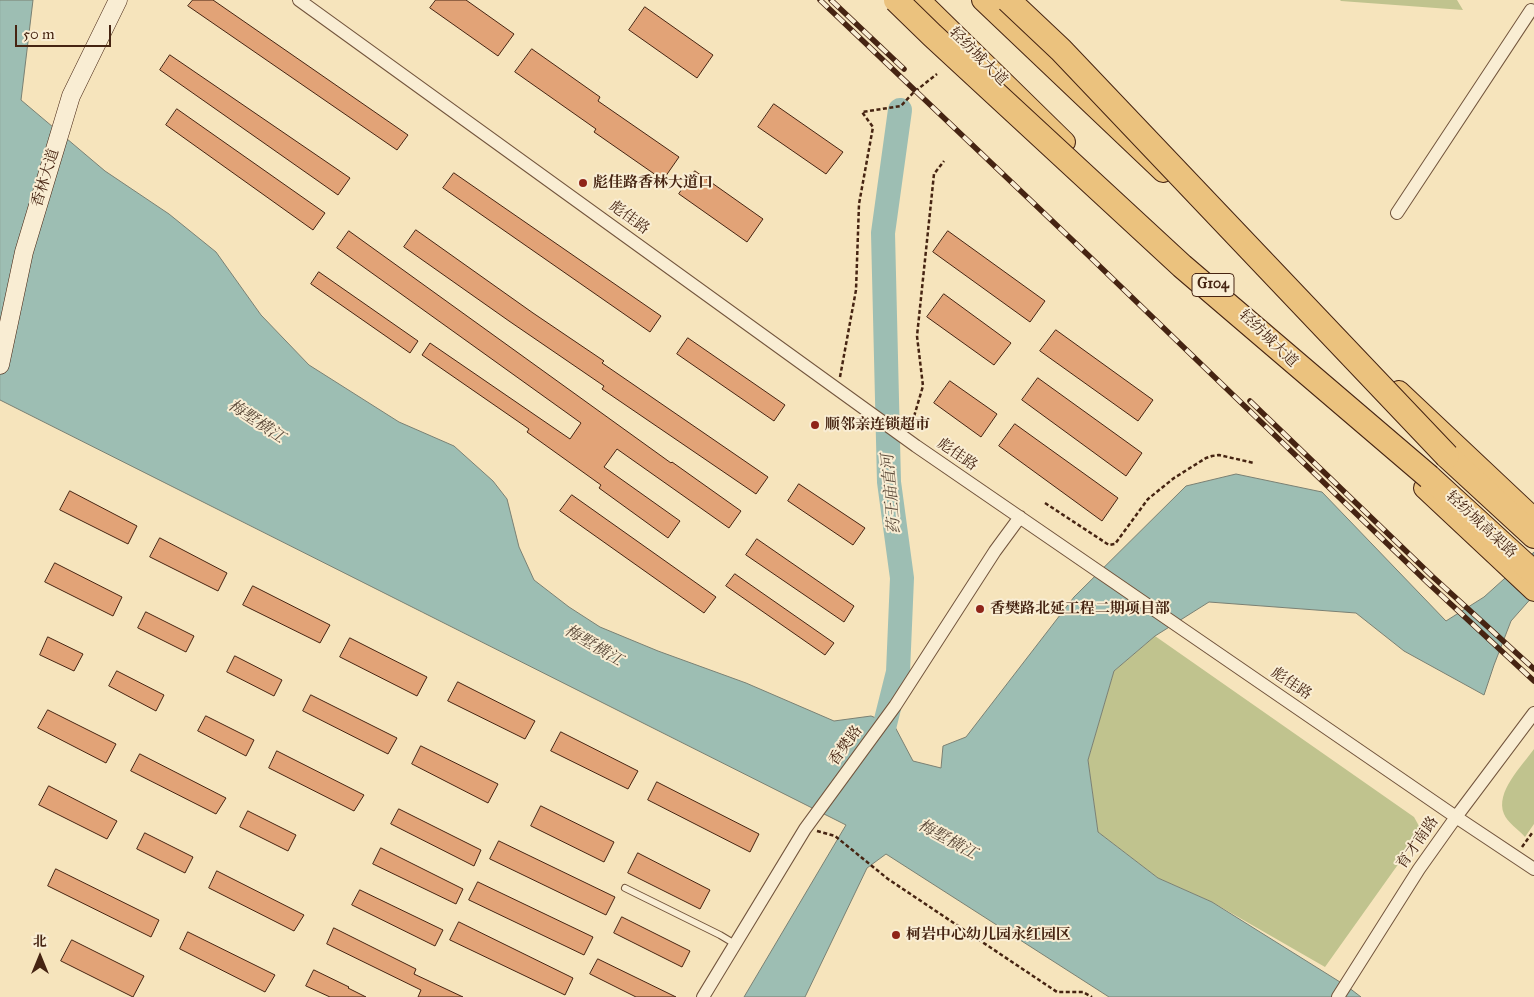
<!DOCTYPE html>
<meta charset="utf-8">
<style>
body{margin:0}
#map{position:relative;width:1534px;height:997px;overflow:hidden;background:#f6e4bc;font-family:"IM FELL Great Primer","Noto Serif SC",serif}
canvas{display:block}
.north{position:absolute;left:15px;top:932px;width:50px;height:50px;-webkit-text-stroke:4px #f9edd3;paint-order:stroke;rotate:0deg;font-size:14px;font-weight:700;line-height:20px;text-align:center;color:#462412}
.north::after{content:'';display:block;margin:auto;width:18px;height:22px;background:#462412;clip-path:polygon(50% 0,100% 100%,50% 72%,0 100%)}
.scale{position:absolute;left:15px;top:25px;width:96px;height:22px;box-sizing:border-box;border:2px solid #462412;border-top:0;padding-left:6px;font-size:15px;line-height:18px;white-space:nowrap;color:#462412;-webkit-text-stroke:4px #f9edd3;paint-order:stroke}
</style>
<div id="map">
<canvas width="1534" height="997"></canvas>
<div class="north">北</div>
<div class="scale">50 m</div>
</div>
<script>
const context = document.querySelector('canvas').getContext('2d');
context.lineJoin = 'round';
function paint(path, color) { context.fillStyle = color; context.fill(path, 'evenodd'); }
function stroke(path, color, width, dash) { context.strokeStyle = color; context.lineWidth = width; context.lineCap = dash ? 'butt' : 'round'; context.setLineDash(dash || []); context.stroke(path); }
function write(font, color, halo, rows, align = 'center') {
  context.font = font + ' "IM FELL Great Primer","Noto Serif SC",serif'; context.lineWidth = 4; context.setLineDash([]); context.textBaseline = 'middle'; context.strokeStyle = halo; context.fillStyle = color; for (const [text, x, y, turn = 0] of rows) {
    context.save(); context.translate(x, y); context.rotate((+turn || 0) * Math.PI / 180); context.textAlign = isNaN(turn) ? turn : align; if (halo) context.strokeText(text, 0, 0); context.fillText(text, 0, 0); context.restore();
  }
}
paint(new Path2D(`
 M1340,0H1457L1463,10L1341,1Z
 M1155,636L1414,817L1419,826V835L1325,967L1212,902L1158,878L1098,832L1088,760L1114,671Z
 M1534,749V824L1525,837C1519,830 1507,822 1504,814C1495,792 1522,766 1534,749Z`), '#c0c38e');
const water = new Path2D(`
 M0,0H33L21,100L105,171L169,214L216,252L261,315L309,365L399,422L454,446L493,481L507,499L519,547L534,580L569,607L600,627L658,651L746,683L834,721L871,716L894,725L913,761L941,768L943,746L966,737L1074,597L1186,486L1236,474L1322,492L1446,621L1484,597L1534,552V595L1511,621L1494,665L1484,695L1404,651L1356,613L1209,602L1155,636L1114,671L1088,760L1098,832L1158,878L1212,902L1348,987L1361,997H1109L886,854L867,868L805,997H744L846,825L0,400Z`);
paint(water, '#9dbeb3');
stroke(water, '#7a8073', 1);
stroke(new Path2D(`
 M883,732L898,672L902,578L889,482L883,233L900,110`), '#9dbeb3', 24);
const building = new Path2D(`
 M193,0H213L408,135L397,150L188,6Z
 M436,0H466L514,34L498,56L430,8Z
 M645,7L713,55L697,78L629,30Z
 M532,49L600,97L598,101L679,157L663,180L594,132L596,129L515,72Z
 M170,55L350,178L338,195L160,70Z
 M774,104L843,152L826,174L758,127Z
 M177,109L325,213L313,230L166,125Z
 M695,171L763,219L747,242L679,194Z
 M454,173L661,316L650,332L443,188Z
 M416,230L533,313L604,361L602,363L768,477L756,494L602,389L604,386L509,321L404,247Z
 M349,231L671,463L672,462L741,511L729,528L617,449L604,467L680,521L668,538L599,488L601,485L527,432L529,429L422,355L430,343L570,439L581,423L337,248Z
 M948,231L1045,301L1030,322L933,252Z
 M319,272L418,341L410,353L311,284Z
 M944,294L1011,343L994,365L927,317Z
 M1056,330L1153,400L1138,421L1040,351Z
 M688,338L785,405L774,421L677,354Z
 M1038,378L1142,453L1126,476L1022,400Z
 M950,381L997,414L981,437L934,403Z
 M1015,424L1118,498L1102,521L999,446Z
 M799,484L865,528L853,545L788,501Z
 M70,491L137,526L128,544L60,510Z
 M572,495L716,597L704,613L560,511Z
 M160,538L227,573L218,591L150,557Z
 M757,539L854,606L844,622L746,555Z
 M55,563L122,597L113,616L45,582Z
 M735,574L834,643L825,655L726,586Z
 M253,586L330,625L320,643L243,605Z
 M146,612L194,636L186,652L138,628Z
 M48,637L83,654L74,671L40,655Z
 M350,638L427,677L417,696L340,657Z
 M235,656L282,680L274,696L227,672Z
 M117,671L164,695L156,711L109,686Z
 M458,682L535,721L525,739L448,701Z
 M311,695L397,738L388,754L303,711Z
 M48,710L116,744L106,763L38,728Z
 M206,716L254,740L246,756L198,731Z
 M561,732L638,771L628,789L551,751Z
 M421,746L498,784L488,803L412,764Z
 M277,751L364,795L354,811L269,768Z
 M140,754L226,798L216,814L131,771Z
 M657,782L759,834L750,852L648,800Z
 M49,786L117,821L107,839L39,805Z
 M541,806L614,842L604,862L531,826Z
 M399,809L481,850L474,866L391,824Z
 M248,811L296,835L288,851L240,827Z
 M145,833L193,857L185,873L137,849Z
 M499,841L615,897L606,915L490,859Z
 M381,848L463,889L456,904L373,864Z
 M638,853L710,890L700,909L628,873Z
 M56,869L159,920L151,937L48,886Z
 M217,871L304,915L294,931L209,888Z
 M478,882L593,937L584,955L469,900Z
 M360,890L443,930L435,946L352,905Z
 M622,917L690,951L682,967L614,933Z
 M459,922L573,978L565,995L450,940Z
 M334,928L416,969L414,974L463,997H418L421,990L327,944Z
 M188,932L275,975L265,992L180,949Z
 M72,940L144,976L133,997L61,961Z
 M598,959L676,997H636L590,974Z
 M314,970L349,987L348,988L366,997H330L306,986Z`);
paint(building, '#e2a377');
stroke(building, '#462412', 1);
const lane = new Path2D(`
 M625,888L720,935L735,944`);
const street = new Path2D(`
 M299,0L916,446L1456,817L1534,869
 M1397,213L1531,10
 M703,997L805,829L895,706L995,551L1020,517
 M1338,997L1419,869L1456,817L1534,713`);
const secondary = new Path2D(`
 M0,365L24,252L71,96L118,0`);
const primary = new Path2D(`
 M920,0L1065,142
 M982,0L1163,172
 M1399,391L1534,518
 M1424,488L1534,591`);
const highway = new Path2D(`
 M1447,456L1534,536
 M1429,477L1534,573`);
stroke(lane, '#72543c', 8);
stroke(street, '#72543c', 14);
stroke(secondary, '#462412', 19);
stroke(primary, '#462412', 22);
stroke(highway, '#462412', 26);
stroke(new Path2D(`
 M840,377L856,290L859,204L873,127L862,112L901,106L913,93L937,74
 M914,429L913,420L923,386L917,336L934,174L944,161
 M1045,503L1109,545L1115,544L1148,499L1174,478L1206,458L1212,456L1219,455L1254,463
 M817,831L835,836L888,879L1057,992H1083L1092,997
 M1522,847L1532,833L1534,834`), '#462412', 2.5, [4, 2.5]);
stroke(lane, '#f9edd3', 6);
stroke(street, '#f9edd3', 12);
stroke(secondary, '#f9edd3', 18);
stroke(primary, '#ebc27e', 20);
stroke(highway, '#ebc27e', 24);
const rail = new Path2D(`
 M820,0L1088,255L1427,582L1534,681
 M831,0L904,69
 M1250,401L1433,577L1534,669`);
stroke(rail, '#462412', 5.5);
stroke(rail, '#f9edd3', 4, [11]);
const highwayBridge = new Path2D(`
 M896,0L932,35L1182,266L1429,477
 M1008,0L1061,50L1447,456`);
stroke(highwayBridge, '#462412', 26, []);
stroke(highwayBridge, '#ebc27e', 24);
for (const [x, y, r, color] of [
 [583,183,5,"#8f2418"],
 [815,425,5,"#8f2418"],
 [980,609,5,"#8f2418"],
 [896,935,5,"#8f2418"]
]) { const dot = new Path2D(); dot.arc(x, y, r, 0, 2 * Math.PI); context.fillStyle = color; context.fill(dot); stroke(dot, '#f9edd3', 2); }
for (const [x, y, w] of [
 [1213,285,42]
]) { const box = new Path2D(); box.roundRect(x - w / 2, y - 11.5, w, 23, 4); context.fillStyle = '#f9edd3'; context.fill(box); stroke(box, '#462412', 1); }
write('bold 14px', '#462412', null, [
 ["G104",1213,285]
]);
write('15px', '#462412', '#f9edd3', [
 ["轻纺城大道",978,57,45],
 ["香林大道",46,178,-73],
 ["彪佳路",629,218,36],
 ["轻纺城大道",1268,339,44],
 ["彪佳路",957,455,35],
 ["轻纺城高架路",1481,525,43],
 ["彪佳路",1291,684,34],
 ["香樊路",846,746,-54],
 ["育才南路",1418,843,-55]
]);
write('bold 15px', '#462412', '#f9edd3', [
 ["彪佳路香林大道口",593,183],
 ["顺邻亲连锁超市",825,425],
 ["香樊路北延工程二期项目部",990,609],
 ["柯岩中心幼儿园永红园区",906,935]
], 'left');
write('italic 16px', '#5c4a3a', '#f9edd3', [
 ["梅墅横江",256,422,34],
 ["药王庙直河",892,494,-95],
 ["梅墅横江",593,646,31],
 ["梅墅横江",947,840,29]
]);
</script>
